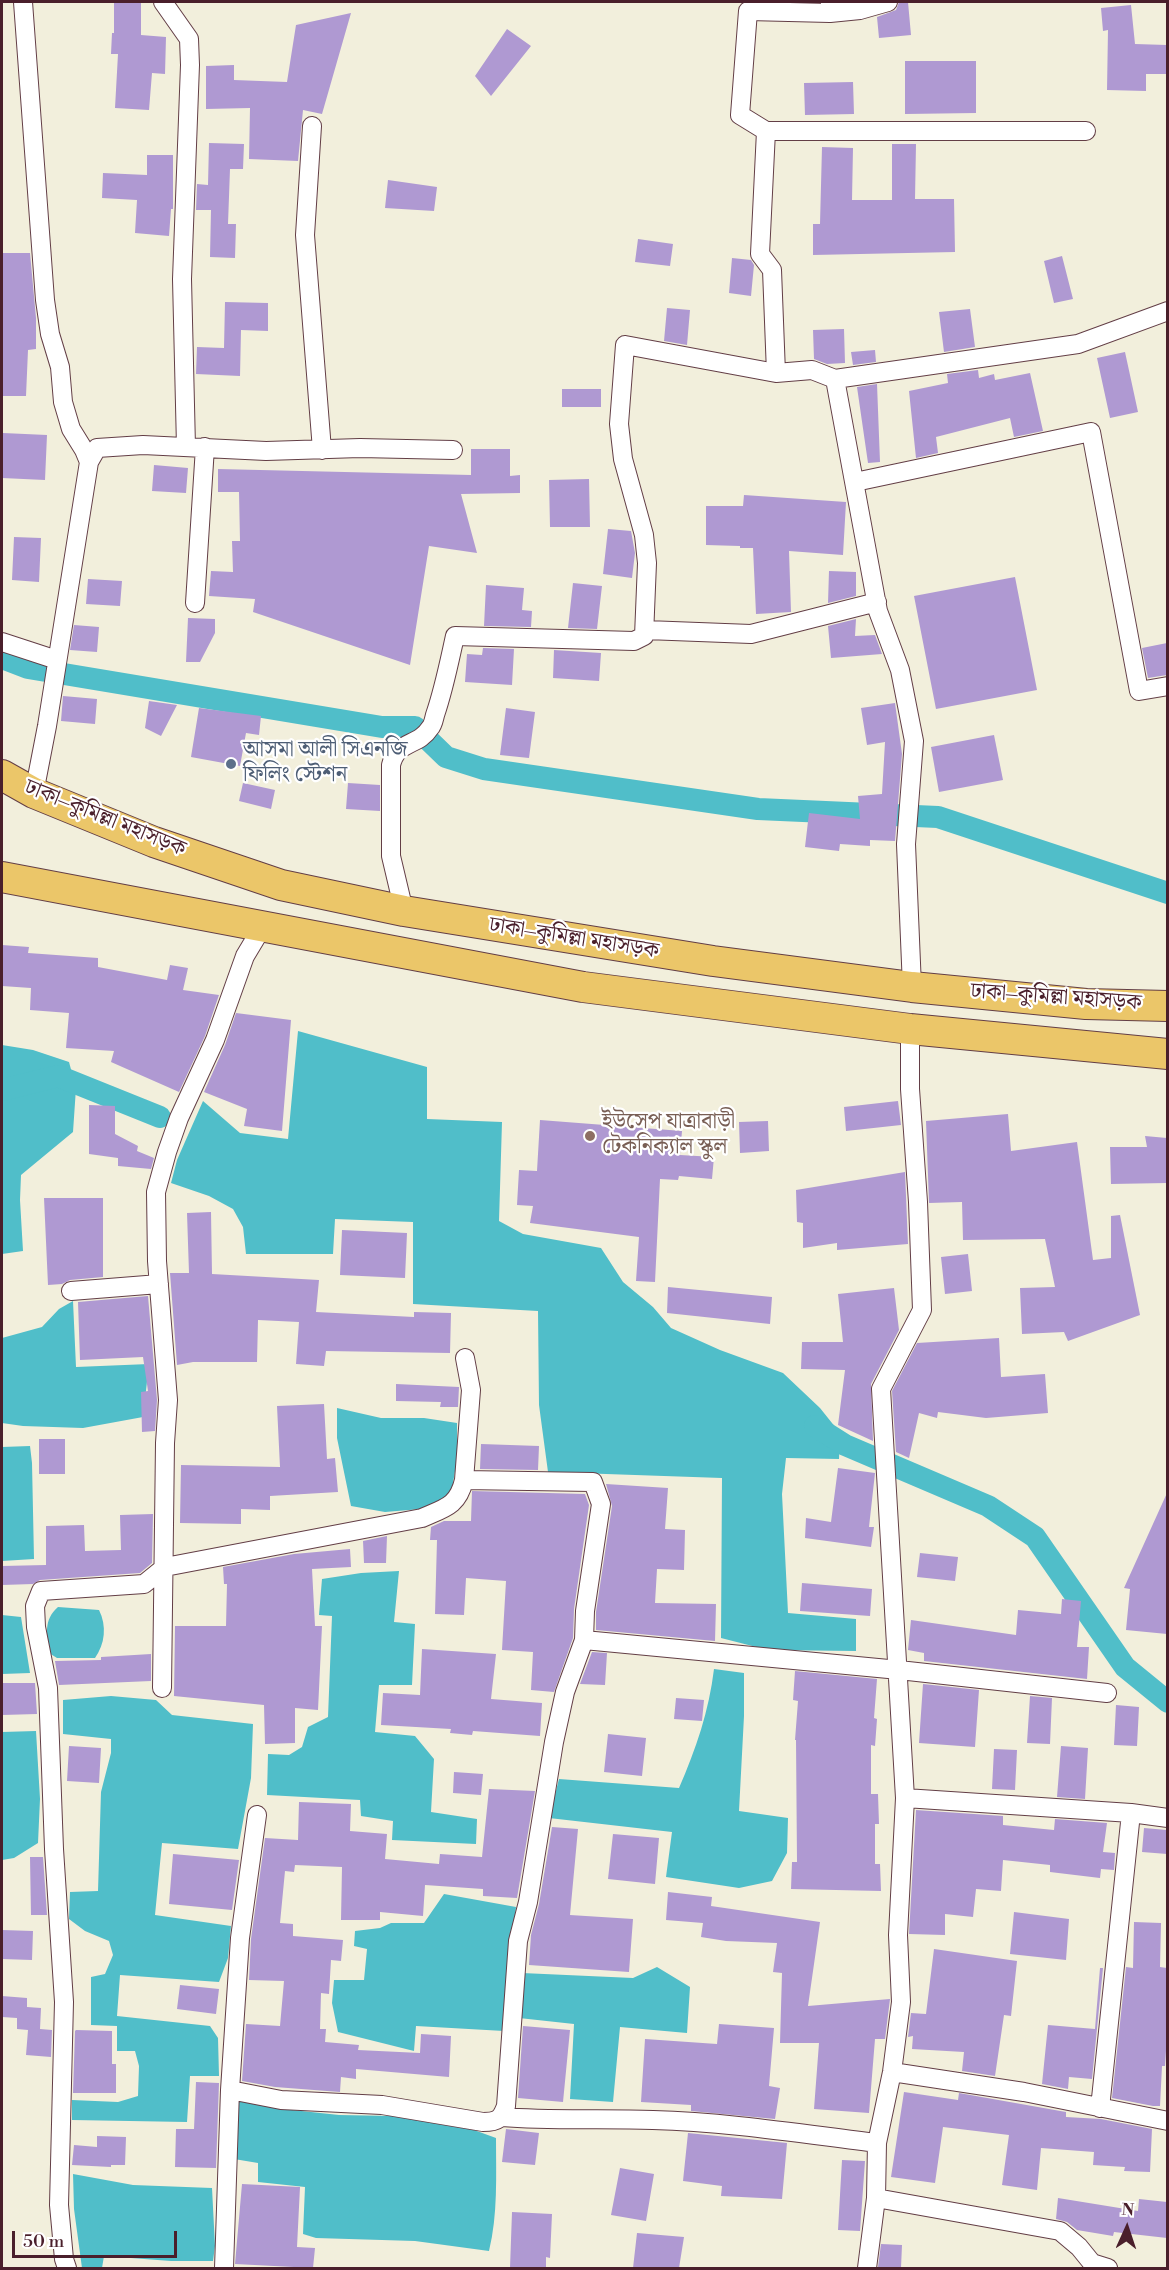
<!DOCTYPE html>
<meta charset="utf-8">
<style>
body{margin:0}
#map{position:relative;width:1169px;height:2270px;overflow:hidden;background:#f2efdc;font-family:"Libre Bodoni",serif}
canvas{display:block}
.frame{position:absolute;inset:0;border:3px solid #4a1f2b;pointer-events:none}
.north{position:absolute;left:1097px;top:2198px;width:60px;height:60px;-webkit-text-stroke:4px #fff;paint-order:stroke;rotate:3deg;font-size:16px;font-weight:700;line-height:24px;text-align:center;color:#4a1f2b}
.north::after{content:'';display:block;margin:auto;width:21px;height:27px;background:#4a1f2b;clip-path:polygon(50% 0,100% 100%,50% 72%,0 100%)}
.scale{position:absolute;left:12px;top:2231px;width:165px;height:27px;box-sizing:border-box;border:3px solid #4a1f2b;border-top:0;padding-left:8px;font-size:18px;line-height:21px;white-space:nowrap;color:#4a1f2b;-webkit-text-stroke:4px #fff;paint-order:stroke}
</style>
<div id="map">
<canvas width="1169" height="2270"></canvas>
<div class="frame"></div>
<div class="north">N</div>
<div class="scale">50 m</div>
</div>
<script>
const context = document.querySelector('canvas').getContext('2d');
context.lineJoin = 'round';
function paint(path, color) { context.fillStyle = color; context.fill(path, 'evenodd'); }
function stroke(path, color, width, dash) { context.strokeStyle = color; context.lineWidth = width; context.lineCap = dash ? 'butt' : 'round'; context.setLineDash(dash || []); context.stroke(path); }
function write(font, color, halo, rows, align = 'center') {
  context.font = font + ' "Libre Bodoni","Noto Serif Bengali",serif'; context.lineWidth = 4.5; context.setLineDash([]); context.textBaseline = 'middle'; context.strokeStyle = halo; context.fillStyle = color; for (const [text, x, y, turn = 0] of rows) {
    context.save(); context.translate(x, y); context.rotate((+turn || 0) * Math.PI / 180); context.textAlign = isNaN(turn) ? turn : align; if (halo) context.strokeText(text, 0, 0); context.fillText(text, 0, 0); context.restore();
  }
}
paint(new Path2D(`
 M298,1031L427,1067V1119L502,1122L499,1221L523,1234L601,1248L623,1282L653,1307L671,1328L720,1350L783,1373L820,1408L840,1433L839,1459L786,1458L782,1494L788,1613L856,1619V1651L768,1650L721,1638L722,1478L548,1472L539,1405L538,1311L413,1304V1222L335,1219L333,1254H246L243,1227L233,1209L209,1196L171,1183L177,1160L203,1101L240,1133L288,1139Z
 M2,1045L33,1050L69,1062L76,1088L73,1132L21,1175L20,1200L23,1251L2,1254Z
 M73,1301L76,1367L149,1364L143,1417L83,1428L23,1426L2,1423V1338L42,1327L59,1309Z
 M337,1408L381,1418H424L457,1423V1459L451,1495L433,1508L385,1512L351,1506L337,1438Z
 M30,1446L32,1463L34,1559L2,1561V1447Z
 M399,1571L394,1622L415,1624L412,1685H379L375,1732L415,1736L434,1759L431,1812L477,1819L476,1844L392,1840L393,1821L361,1816L360,1800L267,1795L268,1754L289,1755L302,1747L308,1727L328,1717L332,1616L319,1615L322,1579L361,1573Z
 M58,1607L99,1610C107,1626 105,1644 95,1658H57L49,1653C47,1635 43,1620 58,1607Z
 M2,1615L21,1617L30,1673L2,1674Z
 M714,1669L744,1673V1716L739,1811L788,1818L787,1853L772,1881L739,1888L666,1877L672,1832L549,1818L559,1779L679,1788C696,1749 709,1711 714,1669Z
 M111,1696L156,1700L172,1715L253,1724L251,1778L238,1849L162,1843L155,1915L231,1926L228,1958L219,1982L120,1975L117,2016L210,2026L218,2038L219,2076H190L187,2122L72,2120V2100L118,2102L138,2096L139,2066L135,2051H117V2026L91,2025V1977L105,1974L113,1955L109,1941L85,1931L69,1919L70,1892L98,1891L101,1792L111,1753V1739L63,1734V1700Z
 M36,1731L40,1799L38,1843L14,1858L2,1860V1732Z
 M444,1894L516,1907L504,2031L416,2026L414,2051L338,2032L332,2003L334,1980H364L367,1949L354,1946L355,1931L380,1928L391,1923H424Z
 M657,1967L690,1987L687,2033L620,2027L613,2102L570,2099L574,2024L519,2018L522,1973L633,1978Z
 M237,2101L283,2109L339,2115L393,2116L463,2126L496,2138C496,2175 498,2215 489,2251L415,2241L316,2238L303,2234L305,2187L258,2182V2163L234,2159Z
 M73,2174L133,2185L212,2188L215,2246L213,2261H171L104,2256L102,2268H82L74,2209Z`), '#50bec9');
stroke(new Path2D(`
 M2,658L28,668L382,727H415L446,757L484,769L758,809L938,817L1168,893
 M2,1090L58,1076L160,1117
 M815,1426L845,1445L988,1506L1035,1537L1125,1667L1168,1702`), '#50bec9', 22);
paint(new Path2D(`
 M114,2H141V35L166,37L165,74L152,73L149,110L115,108L118,54H111L112,33H114Z
 M899,2H908L911,35L879,38L877,17L896,10Z
 M1131,5L1135,44L1167,45V74H1146V91L1107,90L1108,30L1103,31L1101,8Z
 M351,13L322,114L303,110L298,161L249,159L250,108L206,109V66L234,65V80L287,82L296,25Z
 M507,29L531,46L491,96L475,76Z
 M905,61H976V113L905,114Z
 M853,82L854,114L805,115L804,83Z
 M209,143L244,144L243,169H230L228,224H236L235,258L210,257L211,210H196L197,184L208,185Z
 M892,144H916L915,199H954L955,252L813,255V224H820L822,147L853,148L852,200H892Z
 M147,155H173V209H171L169,236L135,233L137,200L102,198L103,173L147,175Z
 M388,180L437,187L434,211L385,208Z
 M638,239L673,244L670,266L635,262Z
 M2,253H30L36,318V349L28,350L26,396H2Z
 M1062,256L1073,299L1054,303L1044,261Z
 M732,258L751,260L754,265L751,296L729,293Z
 M225,302L268,303V331L241,330L240,376L196,374L197,347L224,348Z
 M667,308L690,310L687,345L664,341Z
 M970,309L975,347L944,352L939,312Z
 M844,329L845,363L827,364L814,359L813,330Z
 M875,350L876,362L853,365L851,352Z
 M1125,352L1138,412L1110,418L1097,358Z
 M978,370L979,378L994,374L995,380L1030,373L1043,431L1014,437L1010,418L936,437L938,453L916,458L909,391L948,383L947,374Z
 M877,384L880,462L868,463L857,387Z
 M562,389H601V407H562Z
 M3,433L47,435L45,480L2,478Z
 M471,449H510V476L520,475V493L461,494L477,553L429,546L410,665L253,612L255,599L209,596L211,571L233,572L232,541H240L239,492H218V469L471,475Z
 M154,465L188,468L186,493L152,491Z
 M589,479L590,527H550L549,480Z
 M744,495L846,502L843,555L789,551L791,612L756,614L753,548H740V546L706,545V506H743Z
 M608,529L631,531L635,553L632,578L603,574Z
 M14,537L41,538L39,582L12,580Z
 M829,571L856,572V596L828,603Z
 M1015,577L1037,690L936,709L914,596Z
 M88,579L122,581L120,606L86,604Z
 M573,583L602,586L597,629L568,628Z
 M486,585L524,588L522,610L532,611L531,627L484,626Z
 M188,618L215,619V633L200,662H186Z
 M856,619L855,636L875,635L882,654L831,658L828,626Z
 M74,625L99,627L97,652L70,650Z
 M1167,643V675L1148,678L1142,648Z
 M483,648L514,649L512,685L465,682L467,654L482,655Z
 M554,650L601,653L599,681L553,678Z
 M63,696L97,699L95,724L61,721Z
 M149,701L177,705L161,736L145,728Z
 M895,703L902,754L895,841L870,840V846L840,844L839,851L805,847L809,813L860,819L858,796L882,794L885,742L867,745L861,708Z
 M199,708L261,716L259,735L246,733L240,766L191,757Z
 M506,708L535,712L529,758L500,755Z
 M994,735L1003,780L939,792L931,747Z
 M243,783L275,790L271,809L239,801Z
 M348,783L380,785V811L346,809Z
 M2,945L29,947L28,953L98,958V967L167,980L170,965L188,968L183,990L219,995L205,1036L179,1092L111,1062L114,1051L66,1048L69,1013L30,1010L31,988L2,986Z
 M236,1013L291,1020L282,1131L244,1126L247,1109L204,1092L225,1045Z
 M898,1101L901,1125L846,1131L844,1107Z
 M89,1105L115,1106V1134L138,1146L137,1151L154,1158L151,1169L118,1166V1158L89,1154Z
 M1008,1114L1011,1151L1077,1142L1093,1260L1111,1258V1216L1120,1215L1140,1315L1068,1341L1064,1332L1022,1334L1020,1288L1055,1287L1045,1239L963,1240L962,1202L929,1203L926,1121Z
 M540,1120L682,1131L680,1155L714,1157L712,1179L679,1176L678,1180L660,1179L655,1282L636,1281L639,1237L530,1223L533,1206L517,1205L519,1170L537,1171Z
 M768,1121L769,1151L740,1153L739,1122Z
 M1145,1136L1167,1138V1183L1111,1184L1110,1147H1147Z
 M905,1172L908,1244L837,1250V1243L803,1248V1223L797,1222L796,1190Z
 M44,1198H103V1277L70,1280L62,1284L48,1285Z
 M211,1212L212,1274L319,1280L316,1312L414,1317V1312L451,1313L450,1353L326,1351L324,1366L296,1364L299,1322L258,1320L257,1362H193L177,1365L170,1273H189L187,1213Z
 M342,1230L407,1233L405,1278L340,1275Z
 M968,1254L972,1291L945,1294L941,1257Z
 M668,1287L772,1297L770,1324L667,1313Z
 M894,1288L899,1330L871,1384L873,1441L838,1425L845,1370L801,1369L802,1342H843L838,1294Z
 M148,1296L157,1400L155,1431L142,1432L141,1392L148,1391L143,1357L80,1360L78,1302Z
 M999,1338L1001,1377L1045,1374L1048,1413L986,1418L938,1412L937,1418L919,1413L909,1458L896,1452L892,1391L917,1343Z
 M396,1384L459,1387L458,1407H440L441,1402L396,1401Z
 M324,1404L327,1459L335,1458L338,1492L270,1496V1510L241,1509V1524L180,1523L181,1465L280,1467L277,1406Z
 M39,1439H65V1474H39Z
 M481,1444L539,1446L538,1470L480,1469Z
 M838,1468L875,1473L869,1527H874L871,1547L805,1538L806,1518L831,1522Z
 M606,1484L668,1488L665,1529L685,1530L684,1570L657,1569L655,1603L716,1604L715,1641L596,1630V1612L612,1506Z
 M472,1491L585,1494L589,1505L574,1609L573,1638L554,1692L531,1690L533,1652L502,1650L506,1581L466,1578L464,1615L435,1614L437,1540H430L431,1527L444,1521H471Z
 M1167,1493V1634L1126,1630L1130,1589L1124,1588Z
 M153,1514L152,1563L140,1573L40,1580L33,1584L2,1585V1566L46,1565V1526L84,1525L85,1551L121,1550L120,1515Z
 M387,1536L386,1563H364L363,1541Z
 M350,1549L351,1567L312,1569L315,1626H322L318,1710L295,1708V1743L265,1744L264,1705L174,1696L175,1626H226L227,1584H224L223,1567L294,1554Z
 M920,1553L958,1557L955,1581L917,1577Z
 M802,1583L872,1589L870,1616L800,1611Z
 M1062,1599L1081,1601L1077,1647H1089L1087,1679L924,1661V1653L908,1650L911,1620L1016,1635L1018,1610L1061,1614Z
 M422,1649L496,1654L491,1699L542,1703L540,1736L473,1731L472,1735L450,1733L451,1729L381,1725L383,1693L420,1695Z
 M592,1652L607,1653L605,1685L580,1684Z
 M151,1654V1681L59,1685L55,1661L101,1660V1657Z
 M795,1671L877,1679L874,1718L877,1719L875,1746L871,1745V1794H878L879,1824H875V1864H880L881,1891L791,1889L792,1862H797L796,1740H795L798,1701L793,1700Z
 M2,1683H35L37,1714L2,1715Z
 M923,1684L979,1690L975,1747L919,1743Z
 M1030,1696L1052,1698L1050,1744L1027,1743Z
 M676,1698L704,1700L702,1721L674,1719Z
 M1116,1705L1139,1707L1137,1746L1114,1745Z
 M608,1734L646,1738L642,1776L604,1772Z
 M69,1746L101,1748L99,1783L67,1781Z
 M1061,1746L1088,1748L1085,1799L1057,1797Z
 M994,1749L1017,1750L1015,1790L992,1789Z
 M454,1772L483,1774L481,1795L453,1793Z
 M489,1789L535,1791L517,1898L483,1896V1889L425,1885L423,1916L380,1912V1920H341L342,1867L295,1865L294,1872L285,1871L280,1923L293,1924V1936L343,1940L341,1961L331,1960L329,1994L321,1993L320,2029H326L325,2042L359,2045L358,2050L420,2053L421,2034L451,2036L449,2077L356,2069V2079L341,2077L340,2092L275,2087L242,2081L246,2024L280,2026L284,1981L249,1980L251,1939L265,1838L298,1840L299,1802L351,1804L350,1831L387,1834L385,1859L439,1864L440,1854L482,1857Z
 M916,1810L1003,1816V1825L1054,1830L1055,1819L1107,1823L1103,1852L1115,1853L1114,1870L1101,1869L1100,1878L1050,1872V1865L1003,1860L1001,1891L976,1889L973,1917L945,1914V1935L909,1934Z
 M552,1827L578,1829L570,1915L633,1919L629,1972L529,1965L531,1935L539,1904Z
 M1144,1828L1167,1830V1854L1142,1852Z
 M613,1834L659,1838L655,1884L608,1879Z
 M173,1854L239,1860L232,1910L169,1904Z
 M30,1857H43L47,1915H31Z
 M668,1892L712,1897L711,1906L820,1922L808,2006L890,1999L885,2039H875L869,2113L814,2109L819,2043H780L782,1973L773,1972L777,1943L726,1941L701,1937L703,1923L666,1920Z
 M1014,1912L1069,1919L1066,1960L1010,1954Z
 M1134,1922L1161,1923L1160,1967L1167,1968V2036L1165,2066H1162L1160,2106H1153L1112,2098L1126,1967L1133,1968Z
 M2,1930L33,1931L32,1960L2,1959Z
 M934,1949L1017,1961L1011,2016L1004,2015L995,2076L962,2071L964,2052L912,2049L913,2036L908,2037L911,2013L926,2014Z
 M1100,1968H1103L1092,2079L1069,2077L1068,2089L1042,2084L1048,2025L1095,2029Z
 M180,1985L219,1989L216,2014L177,2009Z
 M2,1996L27,1998V2007L41,2008L40,2029L52,2030L51,2057L26,2055L28,2030L17,2029V2018L2,2017Z
 M719,2024L774,2028L769,2086L780,2088L775,2119L691,2111V2105L641,2102L645,2039L717,2044Z
 M523,2026L570,2030L563,2102L518,2098Z
 M76,2030L112,2031V2064H116V2093H73L75,2031Z
 M196,2082L219,2083L216,2168L175,2167L176,2129H194Z
 M904,2092L958,2100L959,2093L1066,2112V2117L1101,2119L1152,2129L1150,2172L1124,2171L1125,2167L1093,2165L1094,2152L1041,2148L1037,2190L1002,2185L1009,2135L943,2127L935,2183L891,2177Z
 M506,2129L539,2133L535,2165L502,2162Z
 M688,2133L787,2143L782,2199L721,2196L722,2186L683,2181Z
 M97,2136L126,2137L125,2165H111V2167L72,2165L74,2145L97,2147Z
 M842,2160L865,2161L860,2231L838,2230Z
 M620,2168L654,2174L646,2221L611,2215Z
 M242,2184L300,2187L297,2247L315,2248L313,2268L235,2264Z
 M1058,2198L1138,2211L1139,2199L1167,2202V2238L1114,2232L1113,2236L1077,2230L1067,2222L1056,2219Z
 M512,2212L552,2214L550,2258L546,2257V2268H510Z
 M637,2233L684,2237L679,2268H633Z
 M881,2244L902,2245L901,2268L878,2267Z`), '#af99d2');
const minor = new Path2D(`
 M23,2L45,300L50,334L60,367L63,402L71,429L84,450L89,462
 M163,2L189,39L190,65L182,279L186,447
 M830,2V13L748,11L740,115L766,131L760,254L772,270L776,373L812,370L835,379L878,611L900,670L914,741L906,844L912,987
 M830,13L860,10L888,2
 M312,126L305,235L322,450
 M766,131H1086
 M835,379L1078,344L1168,311
 M855,482L1091,432L1139,691L1168,686
 M195,603L205,447
 M646,630L751,634L877,602
 M2,642L57,660
 M34,793L47,726L89,462L97,448L143,445L266,451L360,448L453,450
 M404,911L391,856V765C397,740 418,747 430,728C433,725 434,719 435,715C444,689 449,663 455,636L634,641L644,636L647,563L644,535L623,459L619,424L625,345L776,373
 M71,1291L159,1284
 M584,1640L899,1670L1107,1693
 M162,1688L165,1443L168,1400L157,1261L156,1192L167,1152L179,1118L215,1040L245,956L263,926
 M905,1798L1131,1813L1168,1818
 M892,2072L1024,2092L1168,2121
 M230,2090L281,2100L382,2105L483,2122C498,2122 501,2119 506,2106L518,1941L528,1902L554,1742L565,1692L584,1640L585,1611L601,1504L593,1482L464,1480
 M1100,2108L1131,1813
 M502,2117C553,2121 603,2118 653,2120C728,2122 803,2134 877,2143
 M876,2198L877,2143L892,2072L901,2002L898,1935L905,1798L881,1389L922,1310L918,1202L910,1089V1029
 M67,2268L64,2259L59,2205L64,2002L54,1849L48,1688L36,1627L35,1606L41,1591L144,1584L165,1567L422,1518C445,1508 458,1506 464,1480L471,1390L465,1358
 M224,2268L230,2090L240,1938L257,1815
 M867,2268L876,2198L1060,2231L1079,2247L1092,2263L1108,2268`);
const trunk = new Path2D(`
 M2,775L34,793L154,842L281,885L404,911L713,961L912,987L1086,1004L1168,1006
 M2,877L583,987L910,1029L1168,1054`);
stroke(minor, '#633e46', 20);
stroke(trunk, '#633e46', 32);
stroke(minor, '#fff', 18);
stroke(trunk, '#ebc669', 30);
for (const [x, y, r, color] of [
 [231,764,6,"#5c6f8a"],
 [590,1136,6,"#8d6e63"]
]) { const dot = new Path2D(); dot.arc(x, y, r, 0, 2 * Math.PI); context.fillStyle = color; context.fill(dot); stroke(dot, '#fff', 2); }
write('22px', '#4e5e75', '#fff', [
 ["আসমা আলী সিএনজি",243,751],
 ["ফিলিং স্টেশন",243,776]
], 'left');
write('22px', '#4a1f2b', '#fff', [
 ["ঢাকা–কুমিল্লা মহাসড়ক",105,819,22],
 ["ঢাকা–কুমিল্লা মহাসড়ক",574,939,9],
 ["ঢাকা–কুমিল্লা মহাসড়ক",1056,998,4]
]);
write('22px', '#785e54', '#fff', [
 ["ইউসেপ যাত্রাবাড়ী",602,1123],
 ["টেকনিক্যাল স্কুল",602,1148]
], 'left');
</script>
